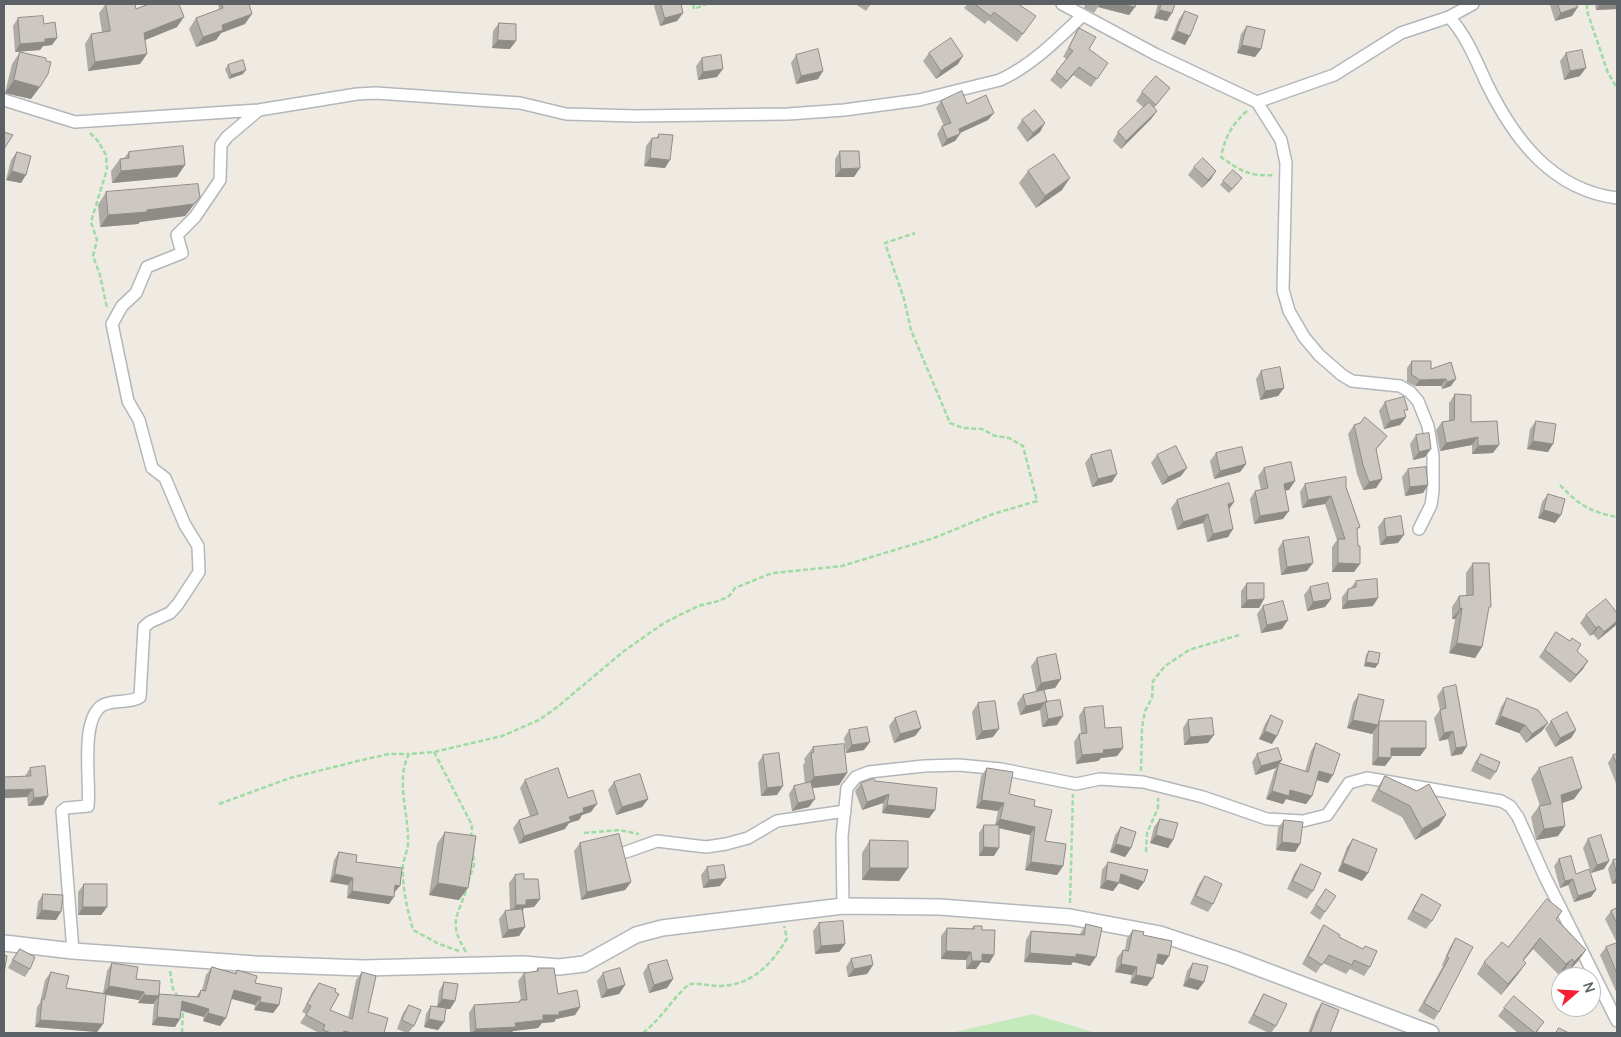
<!DOCTYPE html>
<style>
body{margin:0}
#map{position:relative;width:1621px;height:1037px;overflow:hidden;background:#efeae2;font-family:Manrope,sans-serif}
canvas{display:block}
.frame{position:absolute;inset:0;border:5px solid #5b6164;pointer-events:none}
.north{position:absolute;left:1551px;top:967px;width:50px;height:50px;box-sizing:border-box;background:#fff;border:1px solid #bdc0c1;border-radius:50%;rotate:71deg;font-size:14px;font-weight:700;line-height:20px;text-align:center;color:#5b6164}
.north::after{content:'';display:block;margin:auto;width:18px;height:22px;background:#f72035;clip-path:polygon(50% 0,100% 100%,50% 72%,0 100%)}
</style>
<div id="map">
<canvas width="1621" height="1037"></canvas>
<div class="frame"></div>
<div class="north">N</div>
</div>
<script>
const context = document.querySelector('canvas').getContext('2d');
context.lineJoin = 'round';
function paint(path, color) { context.fillStyle = color; context.fill(path, 'evenodd'); }
function stroke(path, color, width, dash) { context.strokeStyle = color; context.lineWidth = width; context.lineCap = dash ? 'butt' : 'round'; context.setLineDash(dash || []); context.stroke(path); }
paint(new Path2D(`
 M1033,1014L1096,1033H951Z`), '#c4e9bc');
const minor = new Path2D(`
 M1062,4L1155,54L1257,102L1334,75L1401,33L1449,17L1473,4
 M1449,17C1467,36 1476,61 1487,84C1514,139 1552,190 1617,198
 M4,100L75,122L259,110L357,94L376,93L520,103L566,114L636,116L788,114L844,110L919,100L1000,80C1031,66 1058,39 1082,16
 M1257,102L1281,140L1286,163L1283,290L1289,311L1304,337L1319,355L1342,375L1352,381L1400,386L1410,392L1418,401L1428,426L1433,456V491L1431,505L1419,529
 M626,852L657,841L706,847L726,844L748,838L777,821L845,811
 M843,906L842,836L847,788L856,777L869,772L924,766L959,765L1001,769L1076,784L1100,779L1143,782L1203,797L1267,819L1303,821L1327,815L1349,783L1367,778L1501,801L1510,806L1518,817L1544,875L1617,1021
 M73,951L62,811L66,808L88,806C91,783 79,719 103,705C114,699 129,704 140,697L144,627L150,622L170,613L178,604L199,572L198,546L185,525L165,478L152,468L139,420L128,401L112,324L122,306L136,293L147,267L182,253L177,235L195,217L220,180L221,145L227,137L259,110`);
const tertiary = new Path2D(`
 M4,943L73,951L255,964L363,968L523,964L559,967L584,964L636,935L662,928L843,906L940,907L1070,917L1160,934L1232,958L1431,1033`);
stroke(minor, '#b3b7bb', 14);
stroke(tertiary, '#b3b7bb', 18);
stroke(new Path2D(`
 M693,4L694,9L706,4
 M1587,4V11L1608,73L1617,88
 M1247,111C1232,124 1225,137 1221,157C1240,171 1251,177 1275,175
 M90,133L98,141L106,155L107,169L91,222L97,240L93,256L100,275L107,308
 M1560,485C1579,505 1590,512 1617,517
 M434,752L472,825L471,839
 M1141,771L1142,728L1145,711L1152,698L1153,681L1165,666L1189,650L1239,635
 M219,804L290,778L362,760L389,754H409
 M584,833L619,830L639,834
 M1146,852L1147,833L1158,808V798
 M468,882L474,865L473,849
 M1070,903L1073,794
 M459,951L439,944L413,930C407,908 402,888 403,865C404,857 408,850 408,842C409,813 395,781 409,754L434,752L502,736L539,720L556,708L624,651L664,623L698,606L719,601L729,596L735,588L772,573L842,566L934,538L993,514L1037,501L1023,446L1009,438L995,436L982,429L963,428L950,423L911,330L904,299L885,243L915,233
 M466,952C448,922 457,918 467,888
 M170,971L173,989L178,997
 M182,1033L183,1008
 M643,1033C661,1019 672,999 689,984C700,983 710,986 721,986C752,985 773,963 787,938L784,926`), '#9edca4', 2.5, [5, 2.5]);
stroke(minor, '#fff', 11);
stroke(tertiary, '#fff', 15);
paint(new Path2D(`
 M106,4H135L136,9L177,27L145,40L140,64L88,71L85,44L91,34L102,32L99,13Z
 M218,4H249L245,24L221,33L216,40L196,47L189,29L196,18L218,10L219,8Z
 M656,4H681L683,13L677,21L660,26L654,6Z
 M855,4H871L866,11Z
 M968,4H1018L1036,16L1017,42L988,20L985,24L964,8Z
 M1085,4H1136L1135,7L1129,15L1098,7L1094,13L1084,8Z
 M1158,4H1175L1167,21L1154,18Z
 M1551,4H1576L1572,16L1555,21L1550,5Z
 M1595,4H1617V9L1596,10Z
 M1185,11V45L1171,39L1179,19Z
 M18,18L44,24L57,38L52,45L43,46L40,50L15,52L13,26Z
 M499,23L510,49L492,48L493,31Z
 M1247,26L1261,49L1255,57L1237,53L1241,34Z
 M1079,28L1089,49L1108,63L1091,87L1073,75L1061,89L1050,80L1067,59L1063,57L1074,37Z
 M20,52L31,99L5,93L12,64Z
 M929,53L958,64L936,79L923,61Z
 M1566,53L1580,76L1564,80L1560,61Z
 M796,55L823,71L818,79L796,84L791,63Z
 M702,58L717,77L698,80L696,66Z
 M228,65L243,74L229,79L225,69Z
 M1170,88L1154,108L1157,111L1151,119L1121,149L1113,141L1118,132L1144,108L1136,101L1142,92Z
 M941,101L967,104L988,120L960,133V134L955,141L942,147L937,134L942,126H944L936,108Z
 M1022,120L1040,132L1027,142L1017,128Z
 M659,134L665,168L644,166L646,146L652,138H656Z
 M840,151L854,177H835V159Z
 M17,152L21,183L6,180L11,160Z
 M129,152L177,177L112,183L111,171L120,159L124,158Z
 M1194,167L1211,179L1202,188L1188,175Z
 M1028,171L1062,190L1036,208L1019,183Z
 M1223,181L1239,182L1229,193L1220,185Z
 M106,192L191,209L185,216L140,222L138,224L100,227L98,205Z
 M1412,361L1431,369L1451,362V386L1442,389L1441,386H1415L1407,382V368Z
 M1261,371L1284,388L1278,396L1260,400L1256,379Z
 M1455,394L1471,422L1493,453L1472,454V445L1440,451L1436,430L1442,422L1449,421V403Z
 M1385,402L1405,413L1406,417L1400,425L1384,429L1379,411Z
 M1536,421L1548,452L1527,449L1530,429Z
 M1354,425L1387,436L1376,450L1382,479L1376,488L1363,490L1357,474L1348,434Z
 M1416,435L1425,457L1413,460L1410,444Z
 M1216,453L1246,464L1240,472L1214,479L1210,461Z
 M1091,455L1112,482L1092,487L1085,463Z
 M1157,455L1181,476L1162,485L1151,463Z
 M1264,468L1289,490H1285L1283,519L1254,524L1250,499L1255,491L1261,490L1258,476Z
 M1408,469L1428,485L1423,493L1405,496L1402,477Z
 M1305,484L1346,487L1360,527L1357,530L1354,572H1332V547L1337,540L1325,504L1302,508L1300,492Z
 M1548,494L1555,523L1538,518L1542,502Z
 M1177,500L1229,509L1233,529L1228,537L1207,542L1203,523L1177,530L1171,508Z
 M1384,519L1398,543L1380,545L1378,527Z
 M1283,541L1307,571L1281,575L1278,549Z
 M1473,563L1488,611L1482,647L1475,658L1449,653L1455,619H1452V607L1459,596H1466V573Z
 M1356,581L1373,606L1342,609V597L1348,589H1350Z
 M1247,583L1264,599L1259,608H1241V591Z
 M1310,587L1331,599L1325,607L1307,611L1304,595Z
 M1263,606L1282,629L1261,633L1257,614Z
 M1617,613V623L1615,626L1598,640L1593,634L1590,636L1580,623L1586,615Z
 M1556,632L1577,651L1583,669L1570,683L1539,657Z
 M1369,651L1378,664L1375,668L1364,666L1366,655Z
 M1037,658L1061,679L1055,688L1044,690L1047,702L1057,725L1042,727L1040,710L1020,715L1017,703L1023,695L1042,690L1036,691L1031,666Z
 M1443,688L1462,754L1451,756L1448,739L1439,741L1434,718L1440,710L1437,696Z
 M1359,694L1379,721L1426,748L1420,756H1391V758L1385,766L1372,765L1373,732L1372,734L1347,728L1353,703Z
 M1507,698L1542,731L1526,743L1519,733L1495,724L1501,707Z
 M978,703L993,737L976,740L972,712Z
 M1084,708L1105,728L1123,748L1117,756L1101,758L1098,761L1076,764L1074,742L1079,734H1081L1079,716Z
 M1271,715L1272,744L1259,739L1265,724Z
 M895,718L921,728L915,736L894,743L889,726Z
 M1188,720L1208,743L1184,745L1183,728Z
 M1551,721L1576,730L1571,738L1555,747L1545,729Z
 M849,730L864,750L846,753L844,738Z
 M1316,743L1328,783L1317,780L1312,796L1306,804L1286,799L1283,804L1266,799L1274,772L1279,763L1305,771L1311,751Z
 M813,747L847,773L839,785L813,788L809,807L792,811L789,794L794,786L805,784L803,765L805,762L804,759Z
 M1257,754L1282,760L1276,768L1255,775L1252,762Z
 M1481,754L1496,772L1490,780L1471,771L1475,762Z
 M1617,754V786L1608,763L1613,755Z
 M763,755L777,795L761,796L758,763Z
 M30,768L48,796L43,805L28,806L27,797L4,798V777L25,776Z
 M987,768L1009,794L1034,806L1045,841L1063,866L1057,875L1025,870L1030,835L999,828L994,856H979V833L984,825H995L998,811L976,808L981,776Z
 M1539,768L1582,788L1574,799L1562,803L1565,826L1558,836L1536,840L1531,817L1539,806H1540L1531,779Z
 M1385,776L1439,826L1415,840L1402,817L1371,801L1378,787Z
 M525,780L568,798L591,812L582,815L579,820L569,823L565,829L519,844L513,828L519,820L530,816L520,788Z
 M875,781L935,810L929,818L882,813L883,803L862,810L855,791L861,783Z
 M614,782L648,799L642,807L616,815L608,790Z
 M1160,819L1173,840L1168,848L1150,843L1154,827Z
 M1284,820L1300,844L1295,852L1276,850L1278,828Z
 M1121,827L1131,848L1125,857L1110,852L1115,835Z
 M445,832L459,900L429,895L437,844Z
 M1353,839L1368,873L1362,881L1338,871L1347,847Z
 M1588,839L1609,861L1604,869L1591,873L1583,848Z
 M870,840L899,881L862,880V853Z
 M580,843L631,882L625,890L581,900L574,851Z
 M339,852L356,862L394,893L389,904L347,898L348,885L330,882L334,860Z
 M1559,859L1576,874L1591,897L1574,902L1568,885L1560,888L1554,866Z
 M1617,859V883L1612,884L1608,869L1613,860Z
 M1108,862L1144,882L1138,890L1119,883L1113,891L1100,888L1102,870Z
 M1301,864L1313,891L1307,899L1287,889L1295,872Z
 M707,867L720,886L703,888L701,875Z
 M515,875L524,879L540,899L534,907L524,908L523,910L525,927L519,936L502,938L499,919L505,911L510,910L509,883Z
 M1205,876L1213,904L1208,912L1190,904L1199,884Z
 M84,884L107,907L101,915H78V892Z
 M1326,889L1325,912L1320,920L1310,913Z
 M43,894L56,920L36,919L38,902Z
 M1422,894L1432,921L1426,929L1407,919L1416,903Z
 M1617,908V994L1600,955L1606,947L1617,943L1605,919L1611,911Z
 M1562,911L1557,919L1586,950L1578,961L1567,973L1564,970L1559,975L1533,949L1523,960L1526,963L1518,974L1501,995L1477,974L1484,962Z
 M819,923L845,944L839,952L815,954L813,931Z
 M1086,924L1090,966L1073,962L1071,965L1024,962L1026,940L1031,931L1080,934Z
 M1324,925L1339,937L1363,949L1365,946L1370,967L1364,976L1350,969L1346,974L1323,963L1316,973L1302,964L1319,933Z
 M974,926L982,930L994,955L989,963L981,962L976,969H966V960L941,959V936L947,928L971,929Z
 M1133,930L1143,935L1169,956L1163,965L1156,963L1147,986L1130,983L1132,975L1115,972L1117,958L1123,950H1125L1127,938Z
 M1456,938L1439,1012L1434,1020L1418,1011L1443,966L1442,965L1450,947Z
 M20,949L30,969L25,977L8,968L14,957Z
 M851,959L873,965L867,974L848,977L846,967Z
 M112,963L159,995L196,997L201,990H202L206,975L212,967L235,973L237,970L255,983L279,1005L273,1013L254,1010L255,1005L231,998L220,1026L203,1021L204,1017L181,1011L175,1027L152,1025L154,1003L153,1004L138,1003L139,1000L105,995L103,1024L97,1032L35,1027L37,1007L40,1003L45,980L51,972L66,988L103,993L107,971Z
 M1193,963L1204,982L1198,990L1183,986L1187,971Z
 M648,965L673,979L667,988L649,993L643,973Z
 M538,968L558,994L580,1007L575,1015L556,1019L554,1022L542,1023L538,1028L513,1031L511,1033H470L469,1013L474,1005L518,1002L521,1000L518,981L524,973L535,972Z
 M362,972L368,1012L384,1033H319L300,1023L306,1014L302,1012L313,991L319,983L335,992L330,1010L348,1018L356,980Z
 M603,973L625,985L619,994L601,998L597,981Z
 M444,982L455,1001L450,1009H446L444,1022L438,1030L424,1027L426,1014L431,1006L437,1007L439,991Z
 M1264,994L1276,1026L1271,1033H1269L1248,1023L1259,1002Z
 M1322,1003L1330,1033H1308L1316,1012Z
 M409,1005L414,1026L408,1033H407L397,1029L403,1013Z
 M1504,1008L1539,1030L1536,1033H1518L1498,1016Z`), '#afaba6');
paint(new Path2D(`
 M1098,4H1123L1135,7L1129,15L1098,7L1100,4Z
 M1600,4H1617V9L1596,10Z
 M1578,7L1572,16L1555,21L1561,13Z
 M1160,10L1172,13L1167,21L1154,18Z
 M683,13L677,21L660,26L665,18Z
 M252,14L245,24L221,33L216,40L196,47L203,37L222,25Z
 M184,17L177,27L138,43L144,33Z
 M1177,31L1190,36L1185,45L1171,39Z
 M57,38L52,45L43,46L40,50L15,52L20,44L45,39Z
 M498,40L516,41L510,49L492,48Z
 M1242,45L1261,49L1255,57L1237,53Z
 M147,54L140,64L88,71L95,62Z
 M963,56L958,64L936,79L941,71Z
 M1079,67L1073,75L1061,89L1067,81Z
 M1586,68L1580,76L1564,80L1570,71Z
 M723,69L717,77L698,80L703,72Z
 M246,70L243,74L229,79L231,75Z
 M823,71L818,79L796,84L801,76Z
 M14,80L40,87L31,99L5,93Z
 M1157,111L1151,119L1121,149L1126,141Z
 M994,113L988,120L953,136L959,129Z
 M1045,123L1040,132L1027,142L1033,133Z
 M960,134L955,141L942,147L947,139Z
 M650,158L670,160L665,168L644,166Z
 M185,165L177,177L112,183L121,171Z
 M860,168L854,177H835L841,169Z
 M12,171L26,175L21,183L6,180Z
 M1216,171L1211,179L1202,188L1208,180Z
 M1070,178L1062,190L1036,208L1045,196Z
 M200,197L185,216L140,222L138,224L100,227L108,215Z
 M1446,379L1441,386H1415L1420,380Z
 M1456,379L1451,386L1442,389L1447,382Z
 M1284,388L1278,396L1260,400L1265,391Z
 M1406,417L1400,425L1384,429L1390,421Z
 M1478,437L1472,445L1440,451L1446,443Z
 M1533,441L1553,444L1548,452L1527,449Z
 M1499,445L1493,453L1472,454L1478,446Z
 M1431,449L1425,457L1413,460L1419,452Z
 M1246,464L1240,472L1214,479L1220,471Z
 M1187,468L1181,476L1162,485L1168,477Z
 M1117,474L1112,482L1092,487L1098,479Z
 M1382,479L1376,488L1363,490L1369,482Z
 M1295,481L1289,490L1278,492L1284,484Z
 M1428,485L1423,493L1405,496L1410,487Z
 M1331,496L1325,504L1302,508L1308,500Z
 M1234,502L1228,511V504Z
 M1544,510L1561,515L1555,523L1538,518Z
 M1289,511L1283,519L1254,524L1260,516Z
 M1208,514L1203,523L1177,530L1183,522Z
 M1233,529L1228,537L1207,542L1213,534Z
 M1404,535L1398,543L1380,545L1386,537Z
 M1313,563L1307,571L1281,575L1287,567Z
 M1338,563L1360,564L1354,572H1332Z
 M1378,598L1373,606L1342,609L1347,601Z
 M1264,599L1259,608H1241L1247,600Z
 M1331,599L1325,607L1307,611L1313,602Z
 M1462,608L1455,619H1452L1460,609Z
 M1288,620L1282,629L1261,633L1267,625Z
 M1617,621V623L1615,626L1598,640L1604,632Z
 M1599,626L1593,634L1590,636L1596,628Z
 M1457,643L1482,647L1475,658L1449,653Z
 M1588,661L1583,669L1570,683L1576,675Z
 M1366,662L1378,664L1375,668L1364,666Z
 M1061,679L1055,688L1036,691L1041,683Z
 M1045,702L1040,710L1020,715L1026,706L1047,702Z
 M1063,716L1057,725L1042,727L1048,719Z
 M1501,716L1525,725L1519,733L1495,724Z
 M1353,720L1378,725L1372,734L1347,728Z
 M1548,723L1542,731L1526,743L1532,734Z
 M921,728L915,736L894,743L900,734Z
 M999,729L993,737L976,740L982,731Z
 M1576,730L1571,738L1555,747L1560,738Z
 M1265,731L1277,736L1272,744L1259,739Z
 M1453,731L1448,739L1439,741L1444,733Z
 M1214,735L1208,743L1184,745L1190,737Z
 M870,742L864,750L846,753L852,745Z
 M1467,746L1462,754L1451,756L1456,748Z
 M1123,748L1117,756L1101,758L1098,761L1076,764L1082,755L1103,750Z
 M1391,748H1426L1420,756H1385Z
 M1378,757L1391,758L1385,766L1372,765Z
 M1282,760L1276,768L1255,775L1261,766Z
 M1319,771L1333,775L1328,783L1313,779Z
 M847,773L839,785L805,789L814,777Z
 M783,786L777,795L761,796L767,788Z
 M1582,788L1574,799L1553,806L1561,795Z
 M33,789L27,797L4,798V790Z
 M1290,790L1312,796L1306,804L1286,799L1283,804L1266,799L1272,791Z
 M889,794L883,803L862,810L867,802Z
 M48,796L43,805L28,806L34,798Z
 M648,799L642,807L616,815L622,807Z
 M815,799L809,807L792,811L798,803Z
 M982,800L1004,803L998,811L976,808Z
 M597,804L591,812L582,815L579,820L569,823L565,829L519,844L524,836L569,817L583,808Z
 M887,805L935,810L929,818L882,813Z
 M1446,815L1439,826L1415,840L1422,829Z
 M1000,819L1035,827L1030,835L994,827Z
 M1565,826L1558,836L1536,840L1544,829Z
 M1156,835L1173,840L1168,848L1150,843Z
 M1282,842L1300,844L1295,852L1276,850Z
 M1116,844L1131,848L1125,857L1110,852Z
 M984,847L999,848L994,856H979Z
 M1609,861L1604,869L1591,873L1597,865Z
 M1031,862L1063,866L1057,875L1025,870Z
 M1343,863L1368,873L1362,881L1338,871Z
 M870,868H908L899,881L862,880Z
 M335,874L353,878L348,885L330,882Z
 M1121,874L1144,882L1138,890L1119,883L1113,891L1100,888L1106,880Z
 M1617,877V883L1612,884Z
 M726,878L720,886L703,888L709,880Z
 M1573,879L1568,885L1560,888L1565,881Z
 M631,882L625,890L581,900L587,892Z
 M438,883L468,888L459,900L429,895Z
 M395,885L400,886L394,893Z
 M1596,890L1591,897L1574,902L1578,896Z
 M352,891L394,897L389,904L347,898Z
 M540,899L534,907L524,908L521,913L511,914L516,905L526,900Z
 M83,907H107L101,915H78Z
 M42,910L61,912L56,920L36,919Z
 M525,927L519,936L502,938L508,930Z
 M1540,938L1533,949L1515,971L1523,960Z
 M845,944L839,952L815,954L821,946Z
 M1586,950L1578,961L1567,973L1574,962Z
 M946,951L971,952L966,960L941,959Z
 M1030,953L1076,954L1096,957L1090,966L1073,962L1071,965L1024,962Z
 M982,954L994,955L989,963L981,962L976,969H966L972,961Z
 M1158,954L1169,956L1163,965L1152,962Z
 M1572,959L1564,970L1559,975L1566,964Z
 M1526,963L1518,974L1501,995L1508,984Z
 M1121,964L1137,967L1132,975L1115,972Z
 M873,965L867,974L848,977L854,969Z
 M1136,975L1153,978L1147,986L1130,983Z
 M1189,978L1204,982L1198,990L1183,986Z
 M673,979L667,988L649,993L654,985Z
 M625,985L619,994L601,998L607,990Z
 M109,986L144,992L139,1000L103,994Z
 M234,990L261,997L255,1005L228,998Z
 M144,995L159,996L153,1004L138,1003Z
 M442,999L455,1001L450,1009L436,1008Z
 M182,1001L209,1009L204,1017L176,1009Z
 M260,1002L279,1005L273,1013L254,1010Z
 M580,1007L575,1015L556,1019L554,1022L542,1023L538,1028L513,1031L511,1033H472L476,1029L515,1023L543,1015Z
 M208,1013L226,1018L220,1026L203,1021Z
 M157,1017L180,1019L175,1027L152,1025Z
 M429,1019L444,1022L438,1030L424,1027Z
 M40,1020L103,1024L97,1032L35,1027Z
 M344,1031L352,1033H342Z`), '#8f8b87');
const building = new Path2D(`
 M106,4H135L136,9L149,4H179L184,17L144,33L147,54L95,62L91,34L110,31Z
 M224,4H249L252,14L222,25L223,30L203,37L196,18L223,8L222,5Z
 M661,4H681L683,13L665,18Z
 M975,4H1018L1036,16L1023,34L994,12L991,16Z
 M1123,4H1136L1135,7Z
 M1161,4H1175L1172,13L1160,10Z
 M1558,4H1576L1578,7L1561,13Z
 M1185,11L1198,16L1190,36L1177,31Z
 M43,16L44,24L55,22L57,38L45,39V42L20,44L18,18Z
 M499,23L516,24V41L498,40Z
 M1247,26L1265,30L1261,49L1242,45Z
 M1079,28L1096,37L1089,49L1108,63L1097,79L1079,67L1067,81L1056,72L1073,51L1069,48Z
 M951,38L963,56L941,71L929,53Z
 M818,49L823,71L801,76L796,55Z
 M1582,50L1586,68L1570,71L1566,53Z
 M20,52L46,58V61L51,62L48,74L40,87L14,80Z
 M721,55L723,69L703,72L702,58Z
 M243,60L246,70L231,75L228,65Z
 M1156,76L1170,88L1156,105L1142,92Z
 M962,91L967,104L986,95L994,113L959,129L960,134L947,139L942,126L951,123L941,101Z
 M1149,102L1157,111L1126,141L1118,132Z
 M1035,110L1045,123L1033,133L1022,120Z
 M4,132L13,135L4,149Z
 M659,134L673,135L670,160L650,158L652,138H658Z
 M183,146L185,165L121,171L120,159L129,158V152Z
 M840,151H859L860,168L841,169Z
 M17,152L31,156L26,175L12,171Z
 M1054,154L1070,178L1045,196L1028,171Z
 M1203,158L1216,171L1208,180L1194,167Z
 M1233,170L1242,178L1232,189L1223,181Z
 M198,184L200,197L194,204L147,210V212L108,215L106,192Z
 M1412,361H1431V369L1451,362L1456,379L1447,382L1446,379L1420,380L1412,375Z
 M1280,367L1284,388L1265,391L1261,371Z
 M1455,394L1471,395V422L1497,421L1499,445L1478,446V437L1446,443L1442,422L1454,420Z
 M1404,397L1408,410H1404L1406,417L1390,421L1385,402Z
 M1365,417L1387,436L1376,449L1382,479L1369,482L1363,465L1354,425L1360,423Z
 M1536,421L1556,424L1553,444L1533,441Z
 M1429,433L1431,449L1419,452L1416,435Z
 M1176,446L1187,468L1168,477L1157,455Z
 M1242,447L1246,464L1220,471L1216,453Z
 M1111,450L1117,474L1098,479L1091,455Z
 M1291,462L1295,481L1284,484L1289,511L1260,516L1255,491L1268,488L1264,468Z
 M1426,467L1428,485L1410,487L1408,469Z
 M1346,477V487L1360,527L1357,528L1358,546H1360V564L1338,563V539H1345L1331,496L1308,500L1305,484Z
 M1229,483L1234,502L1228,504L1233,529L1213,534L1208,514L1183,522L1177,500Z
 M1548,494L1565,499L1561,515L1544,510Z
 M1401,516L1404,535L1386,537L1384,519Z
 M1309,537L1313,563L1287,567L1283,541Z
 M1473,563H1489L1491,607H1489L1482,647L1457,643L1462,608L1460,609L1459,596L1473,595Z
 M1377,579L1378,598L1347,601L1348,589L1356,587V581Z
 M1247,583H1264V599L1247,600Z
 M1328,583L1331,599L1313,602L1310,587Z
 M1606,599L1617,613V621L1604,632L1599,626L1596,628L1586,615Z
 M1283,601L1288,620L1267,625L1263,606Z
 M1556,632L1570,641L1572,638L1581,644L1577,651L1588,661L1576,675L1545,650Z
 M1369,651L1380,653L1378,664L1366,662Z
 M1056,654L1061,679L1041,683L1037,658Z
 M1456,685L1467,746L1456,748L1453,731L1444,733L1440,710L1446,708L1443,688Z
 M1044,690L1047,702L1026,706L1023,695Z
 M1359,694L1384,700L1379,721H1426V748H1391V758L1378,757L1379,721L1378,725L1353,720Z
 M1507,698L1538,710L1548,723L1532,734L1525,725L1501,716Z
 M1060,700L1063,716L1048,719L1045,702Z
 M995,701L999,729L982,731L978,703Z
 M1103,706L1105,728L1121,727L1123,748L1103,750L1104,753L1082,755L1079,734L1087,733L1084,708Z
 M916,711L921,728L900,734L895,718Z
 M1567,712L1576,730L1560,738L1551,721Z
 M1271,715L1283,721L1277,736L1265,731Z
 M1212,718L1214,735L1190,737L1188,720Z
 M867,727L870,742L852,745L849,730Z
 M1316,743L1340,754L1333,775L1319,771L1312,796L1290,790L1289,796L1272,791L1279,763L1308,772Z
 M844,744L847,773L814,777L811,753L814,752L813,747Z
 M1278,748L1282,760L1261,766L1257,754Z
 M779,753L783,786L767,788L763,755Z
 M1481,754L1500,762L1496,772L1477,763Z
 M1617,754V765L1613,755Z
 M1572,757L1582,788L1561,795L1565,826L1544,829L1539,806L1551,804L1539,768Z
 M45,766L48,796L34,798L33,789L4,790V777L31,776L30,768Z
 M558,768L568,798L593,790L597,804L583,808L584,812L569,817L571,821L524,836L519,820L538,814L525,780Z
 M987,768L1013,772L1009,794L1035,800L1034,806L1052,810L1045,841L1066,844L1063,866L1031,862L1035,827L1000,819L1004,803L982,800Z
 M640,774L648,799L622,807L614,782Z
 M1385,776L1417,791L1429,784L1446,815L1422,829L1410,806L1379,790Z
 M874,779L875,781L937,788L935,810L887,805L889,794L867,802L861,783Z
 M811,782L815,799L798,803L794,786Z
 M1160,819L1178,823L1173,840L1156,835Z
 M1284,820L1303,822L1300,844L1282,842Z
 M984,825H999V848L984,847Z
 M1121,827L1136,832L1131,848L1116,844Z
 M445,832L476,836L468,888L438,883Z
 M619,834L631,882L587,892L580,843Z
 M1601,835L1609,861L1597,865L1588,839Z
 M1353,839L1377,849L1368,873L1343,863Z
 M870,840L908,841V868H870Z
 M339,852L357,855L356,862L402,868L400,886L395,885L394,897L352,891L353,878L335,874Z
 M1571,856L1576,874L1589,869L1596,890L1578,896L1573,879L1565,881L1559,859Z
 M1617,859V875L1613,860Z
 M1108,862L1148,870L1144,882L1121,874L1119,883L1106,880Z
 M1301,864L1321,873L1313,891L1293,881Z
 M724,865L726,878L709,880L707,867Z
 M524,874V879H538L540,899L526,900V905H516L515,875Z
 M1205,876L1222,884L1213,904L1196,896Z
 M84,884H107V907H83Z
 M1326,889L1336,896L1325,912L1316,905Z
 M43,894L63,895L61,912L42,910Z
 M1422,894L1441,905L1432,921L1413,911Z
 M1547,899L1562,911L1556,919L1586,950L1574,962L1572,959L1566,964L1540,938L1523,960L1526,963L1508,984L1484,962L1502,942L1508,947Z
 M1617,908V924L1611,911Z
 M522,909L525,927L508,930L505,911Z
 M843,921L845,944L821,946L819,923Z
 M1086,924L1102,928L1096,957L1076,954V957L1030,953L1031,931L1084,935Z
 M1324,925L1340,935L1339,937L1363,949L1365,946L1377,951L1370,967L1354,960L1352,965L1329,955L1322,965L1308,956Z
 M974,926H982V930H995L994,955L982,954V961H972L971,952L946,951L947,928L974,929Z
 M1133,930L1144,932L1143,935L1172,941L1169,956L1158,954L1153,978L1136,975L1137,967L1121,964L1123,950L1128,951Z
 M1456,938L1473,947L1439,1012L1424,1003L1449,958L1447,957Z
 M1617,943V974L1606,947Z
 M20,949L35,957L30,969L13,960Z
 M4,955L7,956L4,973Z
 M871,955L873,965L854,969L851,959Z
 M667,960L673,979L654,985L648,965Z
 M112,963L138,967L136,979L160,981L159,996L144,995V992L109,986Z
 M1193,963L1208,966L1204,982L1189,978Z
 M212,967L236,974L237,970L257,976L255,983L282,988L279,1005L260,1002L261,997L234,990L226,1018L208,1013L209,1009L182,1001L180,1019L157,1017L159,994L199,997L201,990L205,991Z
 M538,968H554L558,994L577,990L580,1007L559,1012V1015H543V1020L515,1023L516,1027L476,1029L474,1005L520,1002V1000H527L524,973L538,971Z
 M620,968L625,985L607,990L603,973Z
 M51,972L69,976L66,988L106,994L103,1024L40,1020L42,999H44Z
 M362,972L376,976L368,1012L388,1018L384,1033H352L344,1031L343,1033H331L323,1030L325,1025L306,1015L311,1006L307,1004L319,983L336,989L335,992L339,994L330,1010L352,1019Z
 M444,982L458,984L455,1001L442,999Z
 M1264,994L1287,1004L1276,1026L1254,1015Z
 M1514,996L1544,1022L1535,1033L1504,1008Z
 M1322,1003L1339,1010L1330,1033H1311Z
 M409,1005L421,1010L414,1026L402,1020Z
 M431,1006L446,1008L444,1022L429,1019Z
 M1559,1028L1569,1033H1556Z`);
paint(building, '#ccc7c1');
stroke(building, '#8f8b87', 1);
</script>
